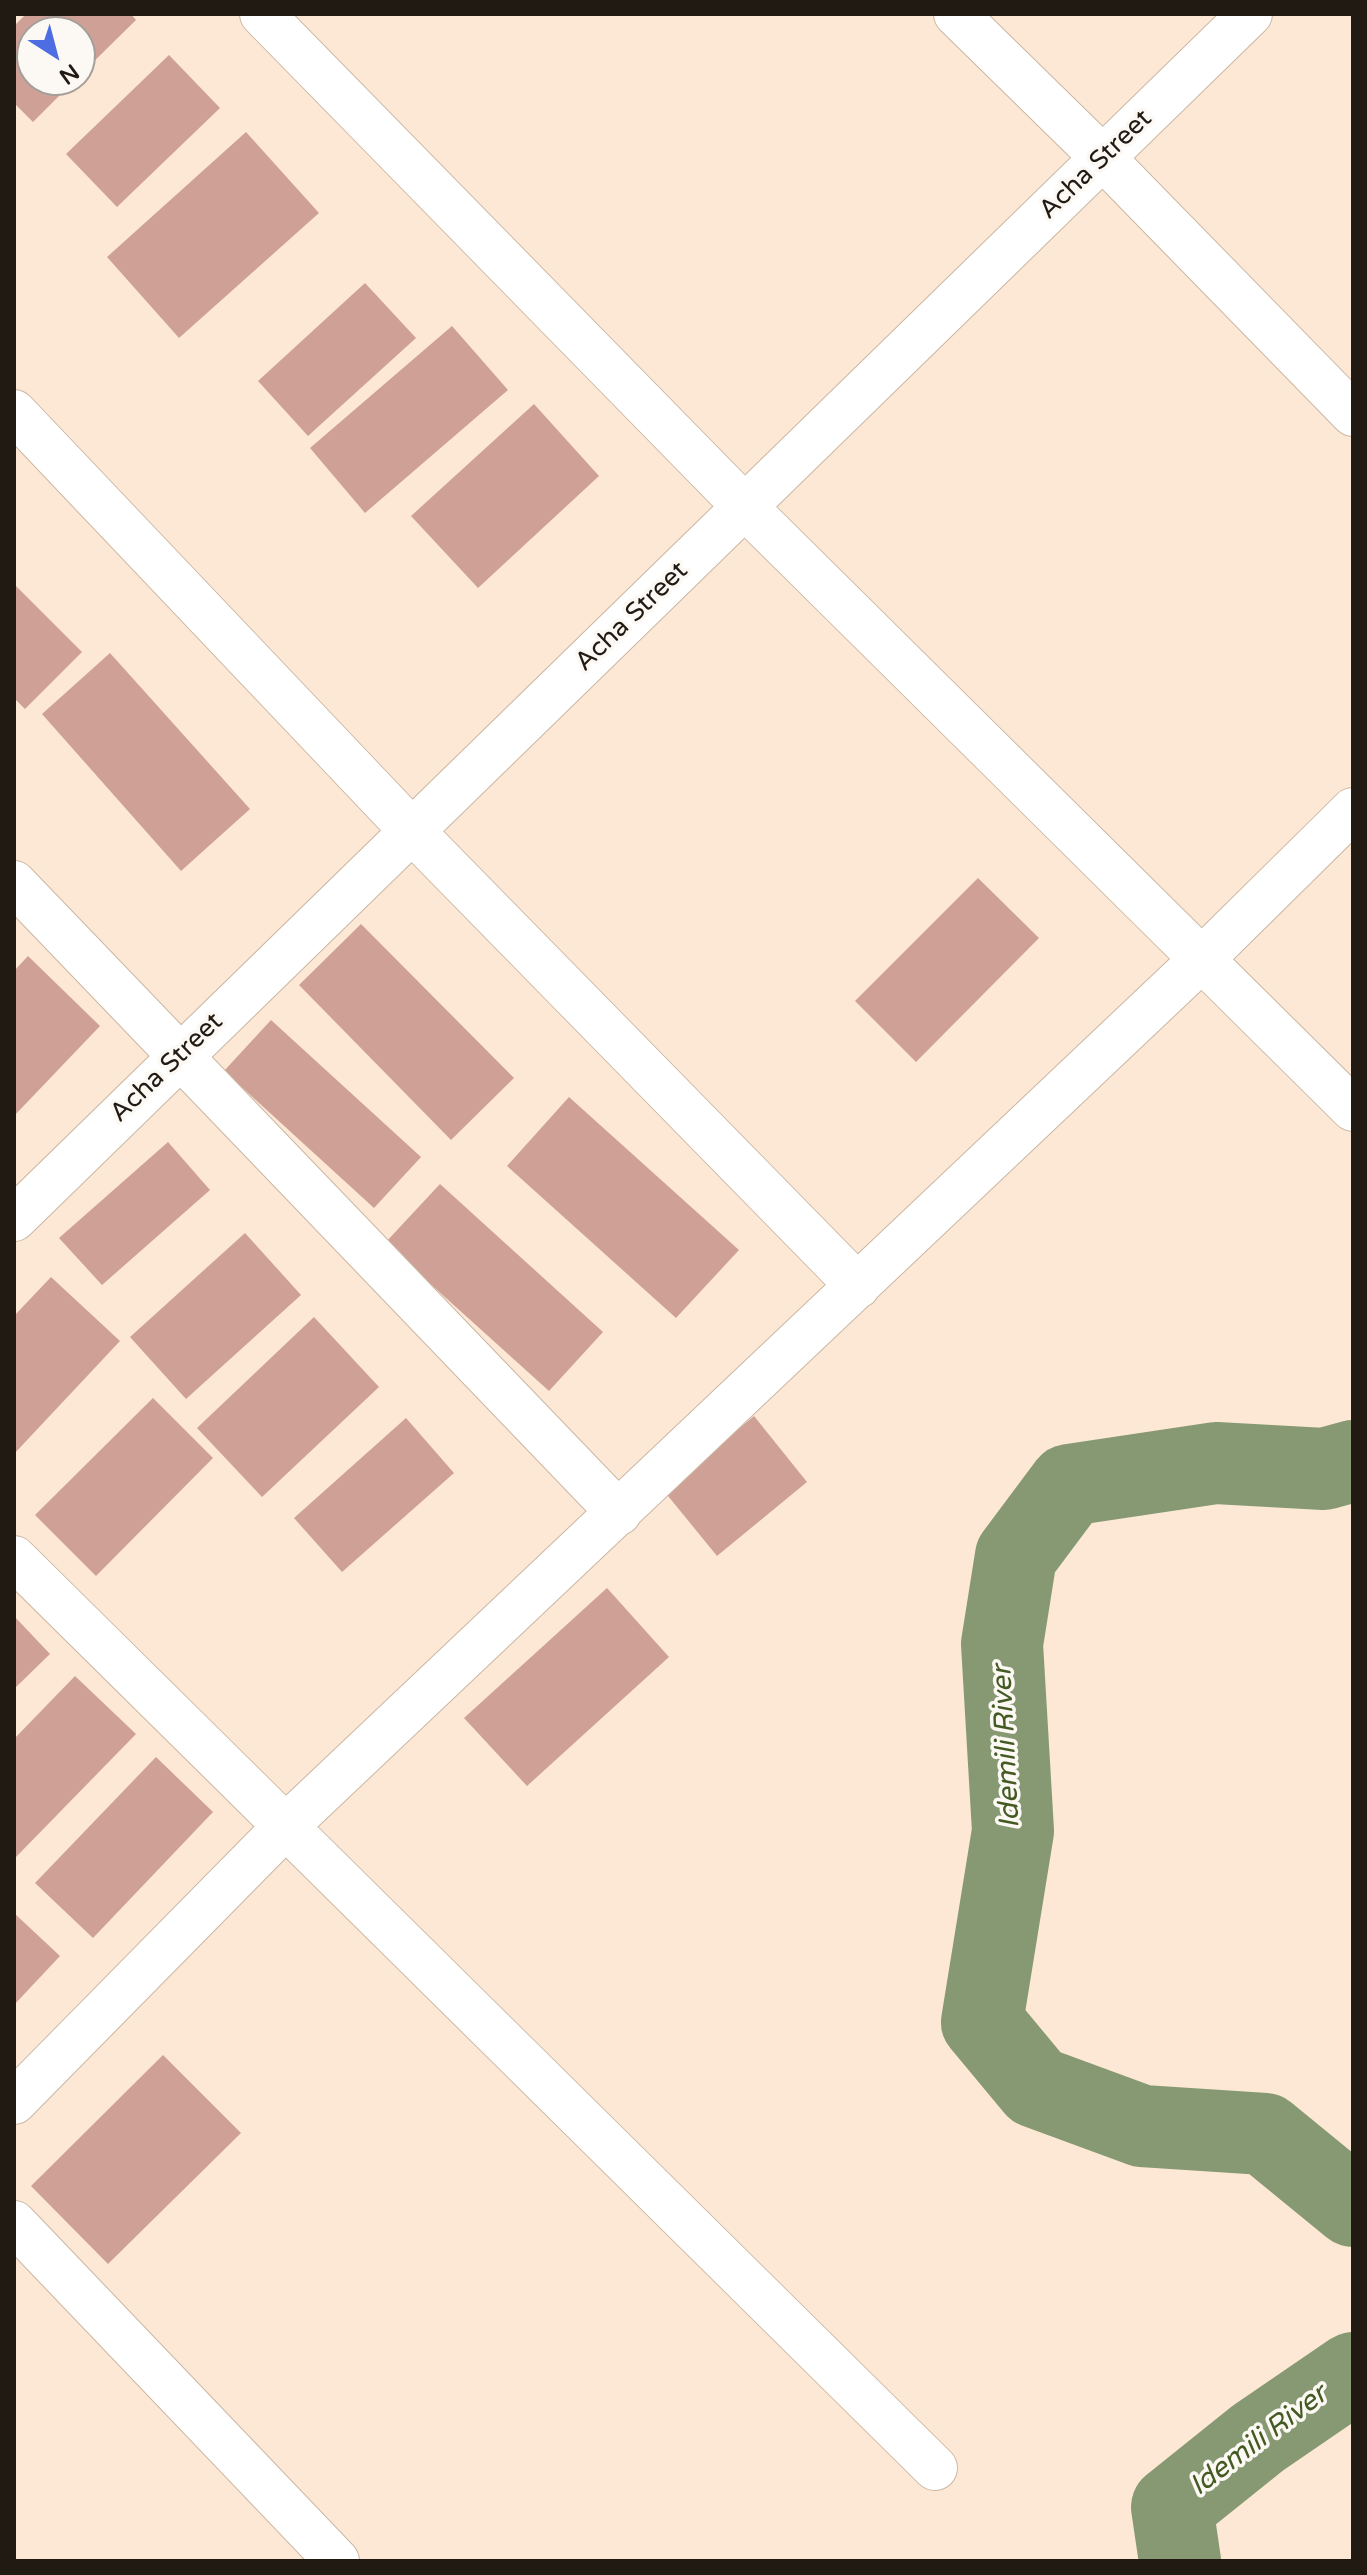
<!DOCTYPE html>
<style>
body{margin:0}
#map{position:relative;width:1367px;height:2575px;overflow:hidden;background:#fce8d4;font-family:"Varela Round",sans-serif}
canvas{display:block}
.frame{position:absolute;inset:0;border:16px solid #211a13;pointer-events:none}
.north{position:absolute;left:16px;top:16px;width:80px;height:80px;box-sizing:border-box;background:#fcf8f4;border:2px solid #a49f9a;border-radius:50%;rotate:144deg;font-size:22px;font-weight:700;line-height:32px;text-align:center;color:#211a13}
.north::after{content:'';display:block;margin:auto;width:28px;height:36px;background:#4f6de2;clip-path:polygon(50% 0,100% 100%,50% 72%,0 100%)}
</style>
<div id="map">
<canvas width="1367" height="2575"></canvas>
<div class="frame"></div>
<div class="north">N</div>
</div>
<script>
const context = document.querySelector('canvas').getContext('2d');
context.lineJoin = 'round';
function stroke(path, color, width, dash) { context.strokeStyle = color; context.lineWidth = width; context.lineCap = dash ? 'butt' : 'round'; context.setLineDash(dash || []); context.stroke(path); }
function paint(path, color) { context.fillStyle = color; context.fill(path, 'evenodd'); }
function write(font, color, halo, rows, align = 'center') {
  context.font = font + ' "Varela Round",sans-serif'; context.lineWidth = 7; context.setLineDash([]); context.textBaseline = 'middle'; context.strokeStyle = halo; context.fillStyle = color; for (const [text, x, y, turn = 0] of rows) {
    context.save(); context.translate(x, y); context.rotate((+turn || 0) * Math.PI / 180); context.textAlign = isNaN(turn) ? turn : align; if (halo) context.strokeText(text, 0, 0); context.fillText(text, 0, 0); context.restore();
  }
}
stroke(new Path2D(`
 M1353,1461L1324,1469L1216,1463L1069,1485L1016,1556L1002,1644L1013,1831L982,2022L1036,2087L1142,2126L1265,2134L1353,2206
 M1180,2561L1172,2507L1258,2438L1353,2373`), '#869973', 82);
paint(new Path2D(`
 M26,14H131L136,20L80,75V32H32V80H75L33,122L14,103V26Z
 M169,55L220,108L117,207L66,154Z
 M246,132L319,213L179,338L107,257Z
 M365,283L416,338L308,436L258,381Z
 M452,326L508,390L365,513L310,448Z
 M534,404L599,476L478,588L411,516Z
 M14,584L82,652L25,709L14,698Z
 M110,653L250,809L181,871L42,714Z
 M978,878L1039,938L916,1062L855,1001Z
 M361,924L514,1078L451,1140L299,985Z
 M28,956L100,1026L14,1116V971Z
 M271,1020L421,1157L374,1208L224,1071Z
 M569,1097L739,1250L676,1318L507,1166Z
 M168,1142L210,1190L102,1285L59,1238Z
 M440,1184L603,1332L549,1391L385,1243Z
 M245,1233L301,1295L186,1399L130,1337Z
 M51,1277L120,1341L14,1454V1316Z
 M314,1317L379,1387L262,1497L197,1428Z
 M153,1398L213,1458L96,1576L35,1515Z
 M754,1416L807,1482L717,1556L664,1491Z
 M406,1418L454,1473L342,1572L294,1518Z
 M607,1588L669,1657L527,1786L464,1718Z
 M14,1616L50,1654L14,1689Z
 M75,1676L136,1734L16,1857L14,1855V1739Z
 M156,1757L213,1812L93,1938L35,1883Z
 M14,1913L60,1956L14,2005Z
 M163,2055L241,2133L108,2264L31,2186Z`), '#cfa196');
const minor = new Path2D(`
 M262,14L745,507L1353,1109
 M956,14L1103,158L1353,414
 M14,412L412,831L858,1286
 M14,883L619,1513
 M14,1219L1250,14
 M14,1558L935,2468
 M14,2102L284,1828L1202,959L1353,810
 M14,2223L337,2561`);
stroke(minor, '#cbb7a4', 46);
stroke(minor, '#fff', 44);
write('26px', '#211a13', '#fcf8f4', [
 ["Acha Street",1096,165,-44],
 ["Acha Street",632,617,-44],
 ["Acha Street",167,1068,-44]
]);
write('italic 28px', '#435b23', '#fcf8f4', [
 ["Idemili River",1007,1747,-93],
 ["Idemili River",1259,2441,-37]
]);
</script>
